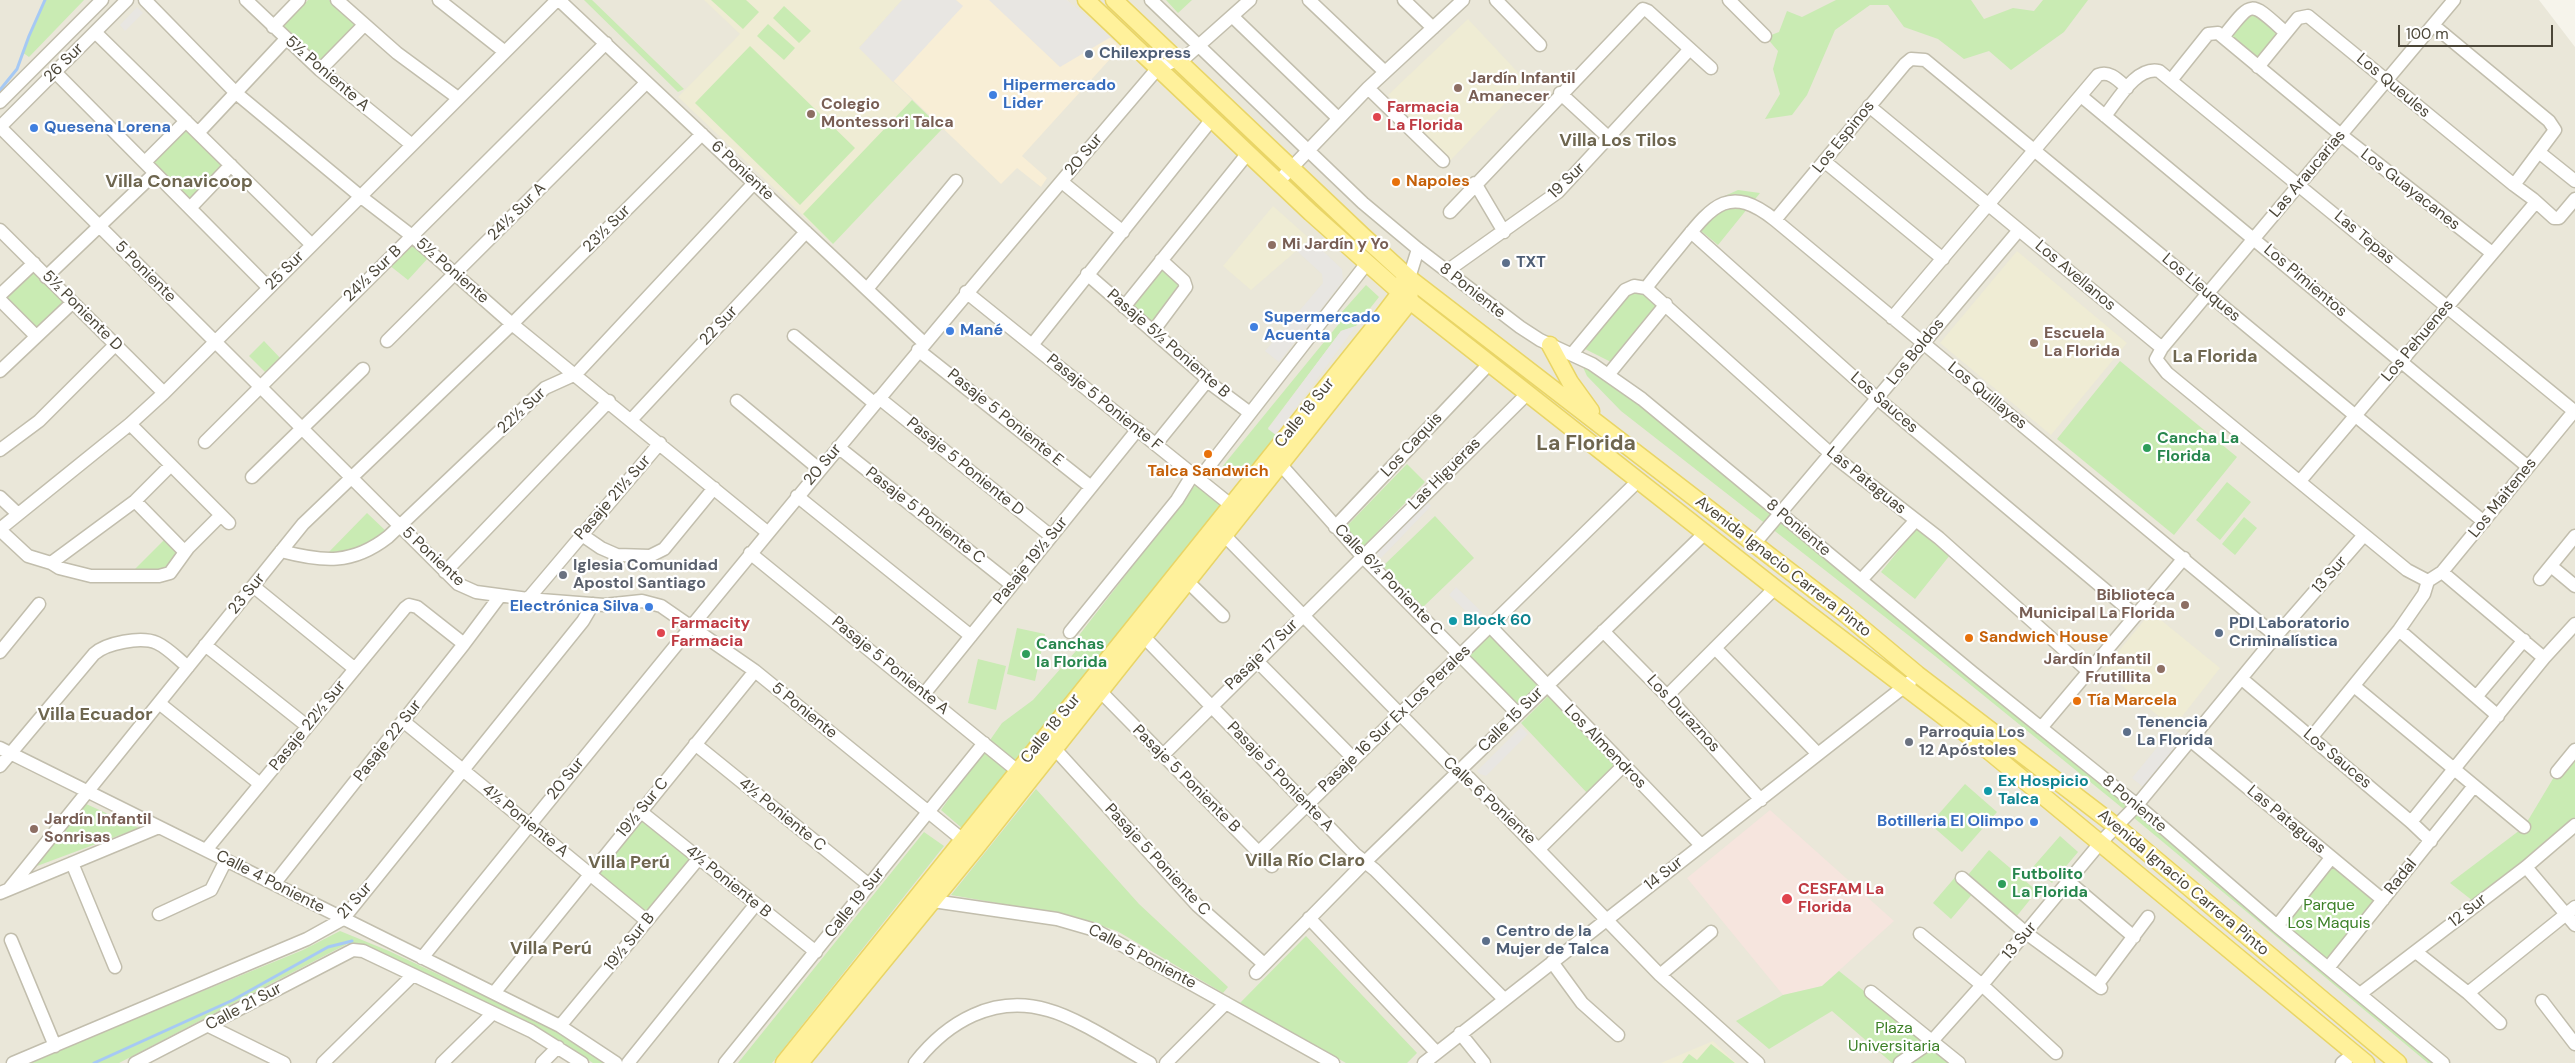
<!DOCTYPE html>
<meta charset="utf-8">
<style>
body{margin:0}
#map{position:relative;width:2575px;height:1063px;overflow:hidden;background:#f6f4eb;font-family:"DM Sans",sans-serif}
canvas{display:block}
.scale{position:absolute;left:2398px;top:25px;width:155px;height:22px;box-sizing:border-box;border:2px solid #4b4638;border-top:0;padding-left:6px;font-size:15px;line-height:18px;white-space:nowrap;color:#4b4638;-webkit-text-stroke:4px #fff;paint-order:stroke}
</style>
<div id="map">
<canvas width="2575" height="1063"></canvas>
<div class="scale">100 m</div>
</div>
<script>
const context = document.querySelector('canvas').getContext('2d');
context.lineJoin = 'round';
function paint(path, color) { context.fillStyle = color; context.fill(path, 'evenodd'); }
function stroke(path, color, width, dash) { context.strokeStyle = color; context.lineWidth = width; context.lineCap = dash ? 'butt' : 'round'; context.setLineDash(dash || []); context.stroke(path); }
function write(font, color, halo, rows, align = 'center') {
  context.font = font + ' "DM Sans",sans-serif'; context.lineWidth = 4.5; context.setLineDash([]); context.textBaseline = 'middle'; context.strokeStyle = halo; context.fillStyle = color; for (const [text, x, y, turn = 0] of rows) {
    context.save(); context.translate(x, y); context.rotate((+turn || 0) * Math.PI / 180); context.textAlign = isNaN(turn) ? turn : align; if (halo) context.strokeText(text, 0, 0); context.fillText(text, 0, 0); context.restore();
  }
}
paint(new Path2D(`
 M0,0H2539L2575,47V1063H0Z`), '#eae7d9');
paint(new Path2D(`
 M902,0H1067L1121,47L1022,156L1047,178L1041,187L1017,168L1001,184L859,48Z`), '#f8eed6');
paint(new Path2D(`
 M704,0H902L859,48L942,129L833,244L678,97L740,34Z
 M1468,19L1526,81L1451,160L1388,95Z
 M1273,206L1310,239L1251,290L1223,266Z
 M2017,251L2127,343L2051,435L1940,343Z
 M2151,612L2220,668L2173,728L2103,670Z
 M1713,1041L1736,1063H1661Z`), '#efecd4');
paint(new Path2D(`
 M1770,810L1894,921L1822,986L1783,995L1687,878Z`), '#f6e5de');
paint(new Path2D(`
 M45,0H84L29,57L22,52Z
 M308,0H329L357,26L321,64L280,30Z
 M584,0H592L684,89L678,92Z
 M711,0H746L759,12L743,29Z
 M1166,0H1192L1178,13Z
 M1836,0H1971L1984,19L2013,8L2034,11L2043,0H2088L2064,32L2011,70L1989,51L1964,59L1938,39L1904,27L1888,5H1870L1835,30L1807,95L1792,115L1765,119L1780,94L1773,69L1778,51L1766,37L1779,32L1787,11L1802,17Z
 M784,6L811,31L799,43L773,18Z
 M2245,8L2285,32L2258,67L2223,37Z
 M768,24L795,48L784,60L757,36Z
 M750,46L855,148L800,205L695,103Z
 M912,100L942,129L833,244L803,214Z
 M187,128L226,167L190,201L152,163Z
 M1738,190L1760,193L1718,245L1694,225L1718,199Z
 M413,242L429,257L408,280L389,265Z
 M33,267L69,302L36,333L1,297Z
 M1162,268L1181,285L1153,325L1131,309L1132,303Z
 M1366,285L1379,297L1356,326L1341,331L1268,428L1276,435L1246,474L1222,467L1342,320L1341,313Z
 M1637,288L1661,306L1611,362L1583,348L1630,291Z
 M264,341L282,360L267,374L249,356Z
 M2120,361L2237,457L2174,535L2057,439Z
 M1582,365L1610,379L1777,514L2438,1063H2428L2115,802L1935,656L1621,411L1587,376Z
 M1407,464L1425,482L1364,546L1345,528Z
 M2227,482L2251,502L2220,540L2196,520Z
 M1197,483L1224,506L963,829L941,810L1002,723L1033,700L1076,651L1080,634Z
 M367,513L387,532L371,547L326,555Z
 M1435,516L1474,558L1423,607L1383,566Z
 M2244,517L2257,528L2235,555L2222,544Z
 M1917,528L1950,555L1915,599L1881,572Z
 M164,540L179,554L164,570L133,571Z
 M1017,628L1045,634L1035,681L1007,674Z
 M1489,631L1541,684L1516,709L1465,656Z
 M978,659L1006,666L996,710L968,703Z
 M1549,695L1618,766L1589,795L1521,723Z
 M2575,749V817L2559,833L2473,901L2450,883L2524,827L2557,772Z
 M1965,784L1997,812L1962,852L1930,824Z
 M1036,789L1139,904L1228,987L1223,993L1117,931L1072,916L951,895Z
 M84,803L139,828L37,866Z
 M643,816L697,860L648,920L594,876Z
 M924,832L944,846L772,1063H738Z
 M2060,836L2078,852L2052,883L2033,867Z
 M1989,850L2037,891L2016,917L1967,876Z
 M2336,859L2383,895L2328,964L2282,927Z
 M1957,875L1975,891L1951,919L1933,903Z
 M340,931L389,951L558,1031L607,1063H593L552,1037L361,946L347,944L119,1063H27L303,950Z
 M1306,936L1417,1053L1407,1063H1346L1240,1003Z
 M1839,971L1954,1063H1892L1832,1011L1769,1049L1736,1021L1783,995L1822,986Z
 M1711,1044L1735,1063H1682L1689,1054L1697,1060Z`), '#c9ebb3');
paint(new Path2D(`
 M902,0H956L963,6L893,82L859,48Z
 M989,0H1067L1111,37L1060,67Z
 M137,7L143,13L125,31L120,25Z
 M1310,239L1342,269L1343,281L1279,362L1265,351L1323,283L1322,274L1298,252Z
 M1356,326L1276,435L1268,429L1341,331Z
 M1421,495L1431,506L1381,558L1370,547Z
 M1456,587L1483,613L1476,621L1449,595Z
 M1521,727L1528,734L1486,776L1480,774L1477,771Z
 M2173,728L2184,737L2143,787L2132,778Z`), '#e8e6e2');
stroke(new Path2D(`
 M0,90L17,69L29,36L45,0
 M94,1063L233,1000L328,947L352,941`), '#a6c9f4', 3);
const minor = new Path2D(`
 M145,0L236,93L360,196L412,236L512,324L767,532
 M246,0L320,70L412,145
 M337,0L397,53L458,98
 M439,0L505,52
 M559,0L924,343
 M1151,0L1363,203L1418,249L1520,327L1540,340L1592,364L1642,399L1973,673L2137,805L2277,926L2443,1063
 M1309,0L1385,72
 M1404,0L1433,28
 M1496,0L1540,45
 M1729,0L1765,36
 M1232,16L1338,118
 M2433,25L2549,121L2555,130L2514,185
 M273,27L299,0
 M95,32L311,244
 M2223,37C2253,0 2249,0 2285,32
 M2258,67L2298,18L2308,16L2514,185L2533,199L2554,218H2559L2575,199
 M320,70L364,25
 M55,72L268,287
 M2172,79L2208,34L2218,33L2341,135L2492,253
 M1368,88L1443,161
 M1560,93L1609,138
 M2081,96L2528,467
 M0,102L102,0
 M1869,106L2162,348
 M2105,116C2118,100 2136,66 2159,71L2574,411
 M0,127L458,584L476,592L528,599L604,605L642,601L661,606L755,671L969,845
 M0,127L127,0
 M198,133L286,39
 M2540,153L2575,181
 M1824,161L1943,259
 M145,162L186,121
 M1062,182L1123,232
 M1278,182L1368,88L1463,0
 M1475,183L1504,232
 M190,208L231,165
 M1450,212L1643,9L1648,11L1711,68
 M1775,220L1905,64L1911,59L1925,60L2484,522
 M0,230L164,393
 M1691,232L1878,399L2135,615
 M1447,271L1558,192L1690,49
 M1087,274L1203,375L1207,381L1250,413
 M46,277L155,173
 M1409,278L1418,249
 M1646,288C1658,272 1671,257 1683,242C1713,205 1730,184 1775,220L2276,636
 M1646,288L1831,454L1939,538L2088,671
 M867,289L956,181
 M966,292L1237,510
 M0,295L34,263
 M0,300L36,336
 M1124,307L1248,153
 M1892,318L2098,75C2110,70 2119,81 2127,88
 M1154,330L1186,287L1184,281L1161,260
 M794,336L874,403
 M387,341L646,83
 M1032,345L1212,119
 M918,350L1091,487
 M1572,354L1625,290L1634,286L1646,288
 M0,371L72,303
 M1608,375L1666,304
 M879,398L1051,536
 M737,401L819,469
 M631,420L806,232
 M130,424L229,523
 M205,442L606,43
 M1156,444L1207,381
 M838,447L1012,585
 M0,450L39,421L115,345
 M1281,465L1363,557L1518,714
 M252,477L363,369
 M1199,479L1367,263
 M2300,481L2536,202
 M797,496L971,636
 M0,497L18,514
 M135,501L185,552
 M1335,527L1489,364
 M0,529L130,424L164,393L557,0
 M0,530L28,556L51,563L59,568L91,576H159L170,573L188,548L221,515
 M582,535L601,548L617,555L650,556L664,549L714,488
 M1224,535L1452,767L1469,778L1660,975L1758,1063
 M1755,543L2019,230
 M281,551C323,562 352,565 388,537L545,388L576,374L754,183
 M750,553L1025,777
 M51,563L135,501L171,465
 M2551,566L2575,586
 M445,572L609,401
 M2442,572L2544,658
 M2540,579L2575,536
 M1861,580L1916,520
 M2428,581L2407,570L2167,373L2156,359L2162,348L2454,0
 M2428,581L2442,572L2575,410
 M1188,582L1223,616
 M253,586L355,669
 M528,599L660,443
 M1490,626L1701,845
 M2399,630L2498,716
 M1603,631L1667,696L1761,800
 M1070,632L1177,500L1193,474
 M1144,637L1355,854L1375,870L1504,999
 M205,645L307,726
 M1715,648L1818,754
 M0,652L39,604
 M1257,661L1354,759
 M2242,679L2411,822L2431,841
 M2354,686L2524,827
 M1101,692L1272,866
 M924,694L1138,429
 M1667,696L1775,588
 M2476,697L2524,640
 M159,703L260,784
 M403,721L647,921
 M2041,728L2184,558
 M2311,738L2399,630L2424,594L2428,581
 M2190,740L2383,900
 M695,744L869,885
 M0,748L560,1026L616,1063
 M1055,749L1197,905L1264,964
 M1163,755L1528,393
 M0,766L94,654C106,643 141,636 157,643C168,648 178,659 188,667
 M2557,772L2575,750
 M640,811L816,952
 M2411,822L2544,658L2575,624
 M1539,849L1623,766
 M206,850L405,608L409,605L417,607L464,644
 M1259,852L1638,481
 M72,863L115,967
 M2526,867L2575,925
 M1962,878L2026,933L2101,988
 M2069,882L2134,937
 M274,884L464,644L500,596
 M9,889L303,524L512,324L702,134
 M0,893L159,827
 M933,901L1057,919L1095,930L1333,1063
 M159,914L211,890L226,860
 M1309,918L1436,1052
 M2277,926L2331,858
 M1920,934L1982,985L2056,1053
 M11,940L55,1046
 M2416,952L2468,993L2500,1023
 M422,958C664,658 907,361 1158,68L1187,56L1250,0
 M1552,962L1582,1003L1618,1035
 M2328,968L2474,786
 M1256,973L1365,862L1705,533
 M1660,975L1711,932
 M2097,985L2148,917
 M1871,992L1959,1063
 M494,993L755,671
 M2468,993L2575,907
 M2360,994L2526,867L2575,825
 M2542,1001L2575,1044
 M209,1026L284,1063
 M560,1026L699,858
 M1460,1033L1484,1063
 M13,1063L307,939L343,919L583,621L593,604
 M135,1063L353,950L363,951L531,1031L582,1063
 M323,1063L413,975
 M442,1063L492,1014
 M542,1063L558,1047
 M628,1063L756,904
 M725,1063L984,743
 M915,1063C947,1022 994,994 1048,1010C1078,1018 1121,1047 1150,1063
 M1166,1063L1226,1003
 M1424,1063L1910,682
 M1900,1063L1932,1041L1982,985L2101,842L2137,805L2276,636L2364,535
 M2342,1063L2354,1053`);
const major = new Path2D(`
 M1086,0L1311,213L1410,301L1775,588L1990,752L2366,1063
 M1114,0L1363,236L1409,278L1844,613L1917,674L2117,827L2398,1063
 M1550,345L1570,382L1591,411
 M784,1063L1372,330L1400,293L1402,283
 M800,1063L975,849L1410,301L1409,290`);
stroke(minor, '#c2bead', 15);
stroke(major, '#e9d566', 19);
stroke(minor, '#fff', 12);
stroke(major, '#fff19b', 16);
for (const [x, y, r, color] of [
 [1089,54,5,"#5c6f8a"],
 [1458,88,5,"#8d6e63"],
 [993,95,5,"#3f7fe0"],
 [811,114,5,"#8d6e63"],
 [1377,117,5,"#e0444e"],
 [34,128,5,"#3f7fe0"],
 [1396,182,5,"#e8710a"],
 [1272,245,5,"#8d6e63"],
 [1506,263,5,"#5c6f8a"],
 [1254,327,5,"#3f7fe0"],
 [950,331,5,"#3f7fe0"],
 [2034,343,5,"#8d6e63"],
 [2147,448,5,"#2e9e5b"],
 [1208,454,5,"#e8710a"],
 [563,575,5,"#6b7280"],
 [2185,605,5,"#8d6e63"],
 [649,607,5,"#3f7fe0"],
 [1453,621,5,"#0f9aa8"],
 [661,633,5,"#e0444e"],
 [2219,633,5,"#5c6f8a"],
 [1969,638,5,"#e8710a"],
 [1026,654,5,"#2e9e5b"],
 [2161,669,5,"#8d6e63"],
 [2077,701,5,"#e8710a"],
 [2127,732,5,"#5c6f8a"],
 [1909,742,5,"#6b7280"],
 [1988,791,5,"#0f9aa8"],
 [2034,822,5,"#3f7fe0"],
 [34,829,5,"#8d6e63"],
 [2002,884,5,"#2e9e5b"],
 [1787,899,6,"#e0444e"],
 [1486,941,5,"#5c6f8a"]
]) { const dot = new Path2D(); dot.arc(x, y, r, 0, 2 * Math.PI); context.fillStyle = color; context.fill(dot); stroke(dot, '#fff', 2); }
write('bold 16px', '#4e5e75', '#fff', [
 ["Chilexpress",1099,54],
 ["TXT",1516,263],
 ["PDI Laboratorio",2229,624],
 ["Criminalística",2229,642],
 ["Tenencia",2137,723],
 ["La Florida",2137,741],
 ["Centro de la",1496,932],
 ["Mujer de Talca",1496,950]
], 'left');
write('16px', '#4b4638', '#fff', [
 ["26 Sur",64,63,-45],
 ["5½ Poniente A",327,74,41],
 ["Los Queules",2393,86,40],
 ["Los Espinos",1844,137,-51],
 ["20 Sur",1084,155,-50],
 ["6 Poniente",742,171,43],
 ["Las Araucarias",2308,174,-50],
 ["19 Sur",1567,181,-44],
 ["Los Guayacanes",2410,190,38],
 ["24½ Sur A",517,212,-45],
 ["23½ Sur",607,229,-45],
 ["Las Tepas",2364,238,40],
 ["25 Sur",285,271,-45],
 ["5½ Poniente",452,271,41],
 ["5 Poniente",145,272,45],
 ["24½ Sur B",373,274,-44],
 ["Los Avellanos",2075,276,40],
 ["Los Pimientos",2305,281,40],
 ["Los Lleuques",2201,288,40],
 ["8 Poniente",1472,291,38],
 ["5½ Poniente D",82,311,45],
 ["22 Sur",719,326,-47],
 ["Los Pehuenes",2418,341,-50],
 ["Pasaje 5½ Poniente B",1168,344,41],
 ["Los Boldos",1916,352,-51],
 ["Los Quillayes",1987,396,39],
 ["Pasaje 5 Poniente F",1104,403,39],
 ["Los Sauces",1884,403,41],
 ["22½ Sur",522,411,-43],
 ["Calle 18 Sur",1305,413,-51],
 ["Pasaje 5 Poniente E",1005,418,39],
 ["Los Caquis",1412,445,-47],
 ["20 Sur",823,465,-50],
 ["Pasaje 5 Poniente D",965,467,39],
 ["Las Higueras",1445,474,-45],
 ["Las Pataguas",1866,481,39],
 ["Pasaje 21½ Sur",613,498,-49],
 ["Los Maitenes",2503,498,-51],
 ["Pasaje 5 Poniente C",925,516,38],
 ["8 Poniente",1798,528,40],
 ["5 Poniente",433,557,43],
 ["Pasaje 19½ Sur",1031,561,-51],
 ["Avenida Ignacio Carrera Pinto",1783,567,38],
 ["13 Sur",2330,575,-49],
 ["Calle 6½ Poniente C",1388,580,46],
 ["23 Sur",247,594,-51],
 ["Pasaje 17 Sur",1262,655,-44],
 ["Pasaje 5 Poniente A",890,666,39],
 ["5 Poniente",804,711,39],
 ["Los Duraznos",1683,714,47],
 ["Pasaje 16 Sur Ex Los Perales",1395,719,-44],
 ["Calle 15 Sur",1511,720,-45],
 ["Pasaje 22½ Sur",308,726,-51],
 ["Calle 18 Sur",1051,729,-51],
 ["Pasaje 22 Sur",388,741,-52],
 ["Los Almendros",1605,747,46],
 ["Los Sauces",2337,759,40],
 ["Pasaje 5 Poniente A",1280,777,46],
 ["20 Sur",566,779,-51],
 ["Pasaje 5 Poniente B",1186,779,45],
 ["Calle 6 Poniente",1489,801,43],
 ["8 Poniente",2134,804,40],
 ["19½ Sur C",643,808,-51],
 ["4½ Poniente C",782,815,39],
 ["Las Pataguas",2286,820,40],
 ["4½ Poniente A",525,821,39],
 ["Pasaje 5 Poniente C",1157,860,47],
 ["14 Sur",1664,874,-38],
 ["Radal",2401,877,-51],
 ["Calle 4 Poniente",270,882,27],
 ["4½ Poniente B",728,882,39],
 ["Avenida Ignacio Carrera Pinto",2183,883,40],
 ["21 Sur",355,901,-48],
 ["Calle 19 Sur",855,903,-51],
 ["12 Sur",2468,911,-38],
 ["13 Sur",2020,941,-50],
 ["19½ Sur B",630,942,-51],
 ["Calle 5 Poniente",1142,957,28],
 ["Calle 21 Sur",244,1007,-28]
]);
write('bold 16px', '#785e54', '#fff', [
 ["Jardín Infantil",1468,79],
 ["Amanecer",1468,97],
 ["Colegio",821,105],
 ["Montessori Talca",821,123],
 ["Mi Jardín y Yo",1282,245],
 ["Escuela",2044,334],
 ["La Florida",2044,352],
 ["Biblioteca",2175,596,"right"],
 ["Municipal La Florida",2175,614,"right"],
 ["Jardín Infantil",2151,660,"right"],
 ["Frutillita",2151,678,"right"],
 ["Jardín Infantil",44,820],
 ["Sonrisas",44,838]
], 'left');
write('bold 16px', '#366cbe', '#fff', [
 ["Hipermercado",1003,86],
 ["Lider",1003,104],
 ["Quesena Lorena",44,128],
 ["Supermercado",1264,318],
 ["Acuenta",1264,336],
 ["Mané",960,331],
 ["Electrónica Silva",639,607,"right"],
 ["Botilleria El Olimpo",2024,822,"right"]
], 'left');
write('bold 16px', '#be3a42', '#fff', [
 ["Farmacia",1387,108],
 ["La Florida",1387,126],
 ["Farmacity",671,624],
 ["Farmacia",671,642],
 ["CESFAM La",1798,890],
 ["Florida",1798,908]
], 'left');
write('bold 16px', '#c56008', '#fff', [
 ["Napoles",1406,182],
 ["Talca Sandwich",1208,472,"center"],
 ["Sandwich House",1979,638],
 ["Tía Marcela",2087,701]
], 'left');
write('bold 16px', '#27864d', '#fff', [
 ["Cancha La",2157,439],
 ["Florida",2157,457],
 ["Canchas",1036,645],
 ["la Florida",1036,663],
 ["Futbolito",2012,875],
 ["La Florida",2012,893]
], 'left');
write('bold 16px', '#5b616d', '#fff', [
 ["Iglesia Comunidad",573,566],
 ["Apostol Santiago",573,584],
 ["Parroquia Los",1919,733],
 ["12 Apóstoles",1919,751]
], 'left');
write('bold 16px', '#0d838f', '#fff', [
 ["Block 60",1463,621],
 ["Ex Hospicio",1998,782],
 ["Talca",1998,800]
], 'left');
write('16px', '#3c8027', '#fff', [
 ["Parque",2329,906],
 ["Los Maquis",2329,924],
 ["Plaza",1894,1029],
 ["Universitaria",1894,1047]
]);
write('bold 18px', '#6e664f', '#fff', [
 ["Villa Los Tilos",1618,141],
 ["Villa Conavicoop",179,182],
 ["La Florida",2215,357],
 ["Villa Ecuador",95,715],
 ["Villa Río Claro",1305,861],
 ["Villa Perú",629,863],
 ["Villa Perú",551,949]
]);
write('bold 21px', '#6e664f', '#fff', [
 ["La Florida",1586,444]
]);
</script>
